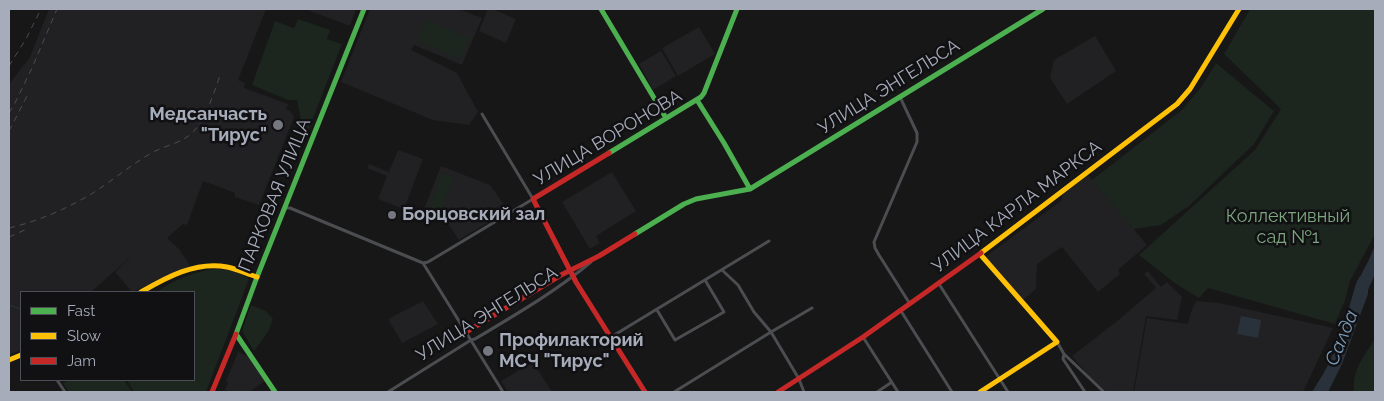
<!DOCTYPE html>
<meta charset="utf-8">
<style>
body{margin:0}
#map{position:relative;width:1384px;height:401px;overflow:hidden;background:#171717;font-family:Raleway,sans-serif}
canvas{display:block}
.frame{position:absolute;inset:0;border:10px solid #a7acba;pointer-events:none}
.legend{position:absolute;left:20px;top:291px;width:175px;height:90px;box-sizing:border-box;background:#111113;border:1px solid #4d4f56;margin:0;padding:6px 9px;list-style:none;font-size:15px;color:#a7acba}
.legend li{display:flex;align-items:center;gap:10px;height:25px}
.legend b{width:25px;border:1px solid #4d4f56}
</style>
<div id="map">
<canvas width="1384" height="401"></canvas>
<div class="frame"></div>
<ul class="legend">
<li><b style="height:6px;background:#4caf50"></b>Fast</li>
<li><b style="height:6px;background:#ffc107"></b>Slow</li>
<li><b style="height:6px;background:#c62828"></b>Jam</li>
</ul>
</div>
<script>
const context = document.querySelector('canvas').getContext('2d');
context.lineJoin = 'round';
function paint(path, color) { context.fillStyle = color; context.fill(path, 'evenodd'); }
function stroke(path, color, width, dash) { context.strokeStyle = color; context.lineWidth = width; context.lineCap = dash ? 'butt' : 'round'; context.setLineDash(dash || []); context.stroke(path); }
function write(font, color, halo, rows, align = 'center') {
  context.font = font + ' Raleway,sans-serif'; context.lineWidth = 5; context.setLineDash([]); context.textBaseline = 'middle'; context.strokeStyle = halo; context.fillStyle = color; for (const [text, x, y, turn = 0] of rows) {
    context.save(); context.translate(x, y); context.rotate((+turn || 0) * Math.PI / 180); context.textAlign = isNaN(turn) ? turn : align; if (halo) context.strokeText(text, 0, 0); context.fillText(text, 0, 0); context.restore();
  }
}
paint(new Path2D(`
 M49,9H266L238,80L245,83L244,88L288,104L286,109L290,111L294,117L259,205L235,197V193L203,181L187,225L183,224L167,238L180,250L190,266L132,292L115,272L136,252L91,292H21V350L9,355V84L30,57Z
 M305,9H356L350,26Z
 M370,9H459L482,18L462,65L414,45L411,50L457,73L478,112L469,125L433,120L341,82Z
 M488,9H492L516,19L506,43L479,31Z
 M699,27L715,54L678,76L662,48Z
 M1095,36L1116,71L1067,104L1050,78L1054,60Z
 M661,51L676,76L653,90L639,64Z
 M398,150L423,159L404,209L378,199L387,176L367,168L369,164L389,172Z
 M441,166L490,185L508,210L459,240L449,225L422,214Z
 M612,172L636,211L596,236L600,243L590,249L562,202Z
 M1088,175L1147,245L1118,270L1120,274L1098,292L1062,247L1037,264L1036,289L1023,300L985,257L1061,201L1063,194Z
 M1148,271L1161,287L1167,282L1182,297L1177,320L1146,316L1133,392H1107L1090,377L1072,356L1116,322L1156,288L1144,274Z
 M423,301L438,324L402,343L388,319Z
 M1196,301L1219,303L1333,328L1303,392H1134L1147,318L1188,324L1191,312Z
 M238,352L250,357L265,381L249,392H230L225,390L228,382L226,381Z
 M533,362L552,392H508L501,381Z`), '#212123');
paint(new Path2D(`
 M1250,9H1375V234L1350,281L1345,300L1335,324L1208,288L1199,298L1176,284L1139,255L1255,150L1281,109L1224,54Z
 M298,19L330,30L327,39L342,44L306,136L304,135L297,100H288L252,85L275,21L294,28Z
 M426,20L470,38L461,59L417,41Z
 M1216,63L1274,111L1254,144L1189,206L1161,225L1133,229L1092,180L1182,110L1202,86Z
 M443,173L454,178L440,214L428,209Z
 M214,269C227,269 238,271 249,279L206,392H134L127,380H194V292H156C175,280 192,272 214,269Z
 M251,305L266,311L273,319L268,332L254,351L242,331Z
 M1375,339V392H1353C1355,386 1353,381 1355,376C1358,362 1368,350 1375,339Z
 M69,380H124L132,392H69L63,383Z`), '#1c251e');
paint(new Path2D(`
 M1375,246V274L1368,290V294L1342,364L1328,392H1312C1322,376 1334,359 1336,339C1344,332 1352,295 1357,281C1359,277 1362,275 1363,271C1368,263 1371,254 1375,246Z
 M1241,316L1261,320L1258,338L1237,334Z`), '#29323a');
stroke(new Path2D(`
 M9,305L21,309`), '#29323a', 1);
stroke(new Path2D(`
 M900,97L917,133V142L874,242L875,248L879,255L910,304
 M285,208H290L423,263L503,392
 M423,263L428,262L533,199L482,114
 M722,270L738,285L754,312L771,332L799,379L804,392
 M939,284L1008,392
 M657,310L675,340L724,312L705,280
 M901,311L952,392
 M611,337L769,241
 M863,337L898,392
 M1057,342L1064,354L1104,392
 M1064,354L1063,359L1085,392
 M57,380L65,392
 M388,392L471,340L475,339C515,315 555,292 591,262
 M674,392L771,332L812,308
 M877,392L892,382`), '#4b4d50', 3);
stroke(new Path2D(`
 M601,9L666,118
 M697,100L724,143L750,189
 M609,153L701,97L704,93L737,9
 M635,234L684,204L696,199L750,189L1043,9
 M275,392L236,334L257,277L364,9`), '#4caf50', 5);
stroke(new Path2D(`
 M981,253L1177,104L1190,89L1239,9
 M980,254L1057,342L980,392
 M141,292C167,277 196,261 227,267C237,269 247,274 257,277
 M9,360L21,355`), '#ffc107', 5);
stroke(new Path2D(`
 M609,153L533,199L576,282L645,392
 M466,332L561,275L599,256L635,234
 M212,392L236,334
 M778,392L863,337L981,253`), '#c62828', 5);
stroke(new Path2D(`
 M9,66L26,39L41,9
 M9,113L14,105L32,68L57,9
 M9,131L27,96
 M9,228C39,221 66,209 93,193C113,180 132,164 153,152C167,145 182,143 193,132C207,118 214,91 221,73
 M9,237L29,228`), '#4b4c4f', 1, [6, 5]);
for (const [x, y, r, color] of [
 [278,125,6,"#757881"],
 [392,215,5,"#757881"],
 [488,351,6,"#757881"]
]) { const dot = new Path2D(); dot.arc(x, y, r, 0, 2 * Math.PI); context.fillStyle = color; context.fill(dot); stroke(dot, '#111113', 2); }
write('18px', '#a7acba', '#111113', [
 ["УЛИЦА ЭНГЕЛЬСА",889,87,-32],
 ["УЛИЦА ВОРОНОВА",608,138,-31],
 ["ПАРКОВАЯ УЛИЦА",275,195,-68],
 ["УЛИЦА КАРЛА МАРКСА",1017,207,-37],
 ["УЛИЦА ЭНГЕЛЬСА",487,314,-32]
]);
write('bold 18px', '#a7acba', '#111113', [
 ["Медсанчасть",267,115,"right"],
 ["\"Тирус\"",267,136,"right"],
 ["Борцовский зал",402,215],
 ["Профилакторий",499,341],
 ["МСЧ \"Тирус\"",499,362]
], 'left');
write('18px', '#7ca67e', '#111113', [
 ["Коллективный",1288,217],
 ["сад №1",1288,238]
]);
write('italic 19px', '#7a9bb8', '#111113', [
 ["Салда",1342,338,-68]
]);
</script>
